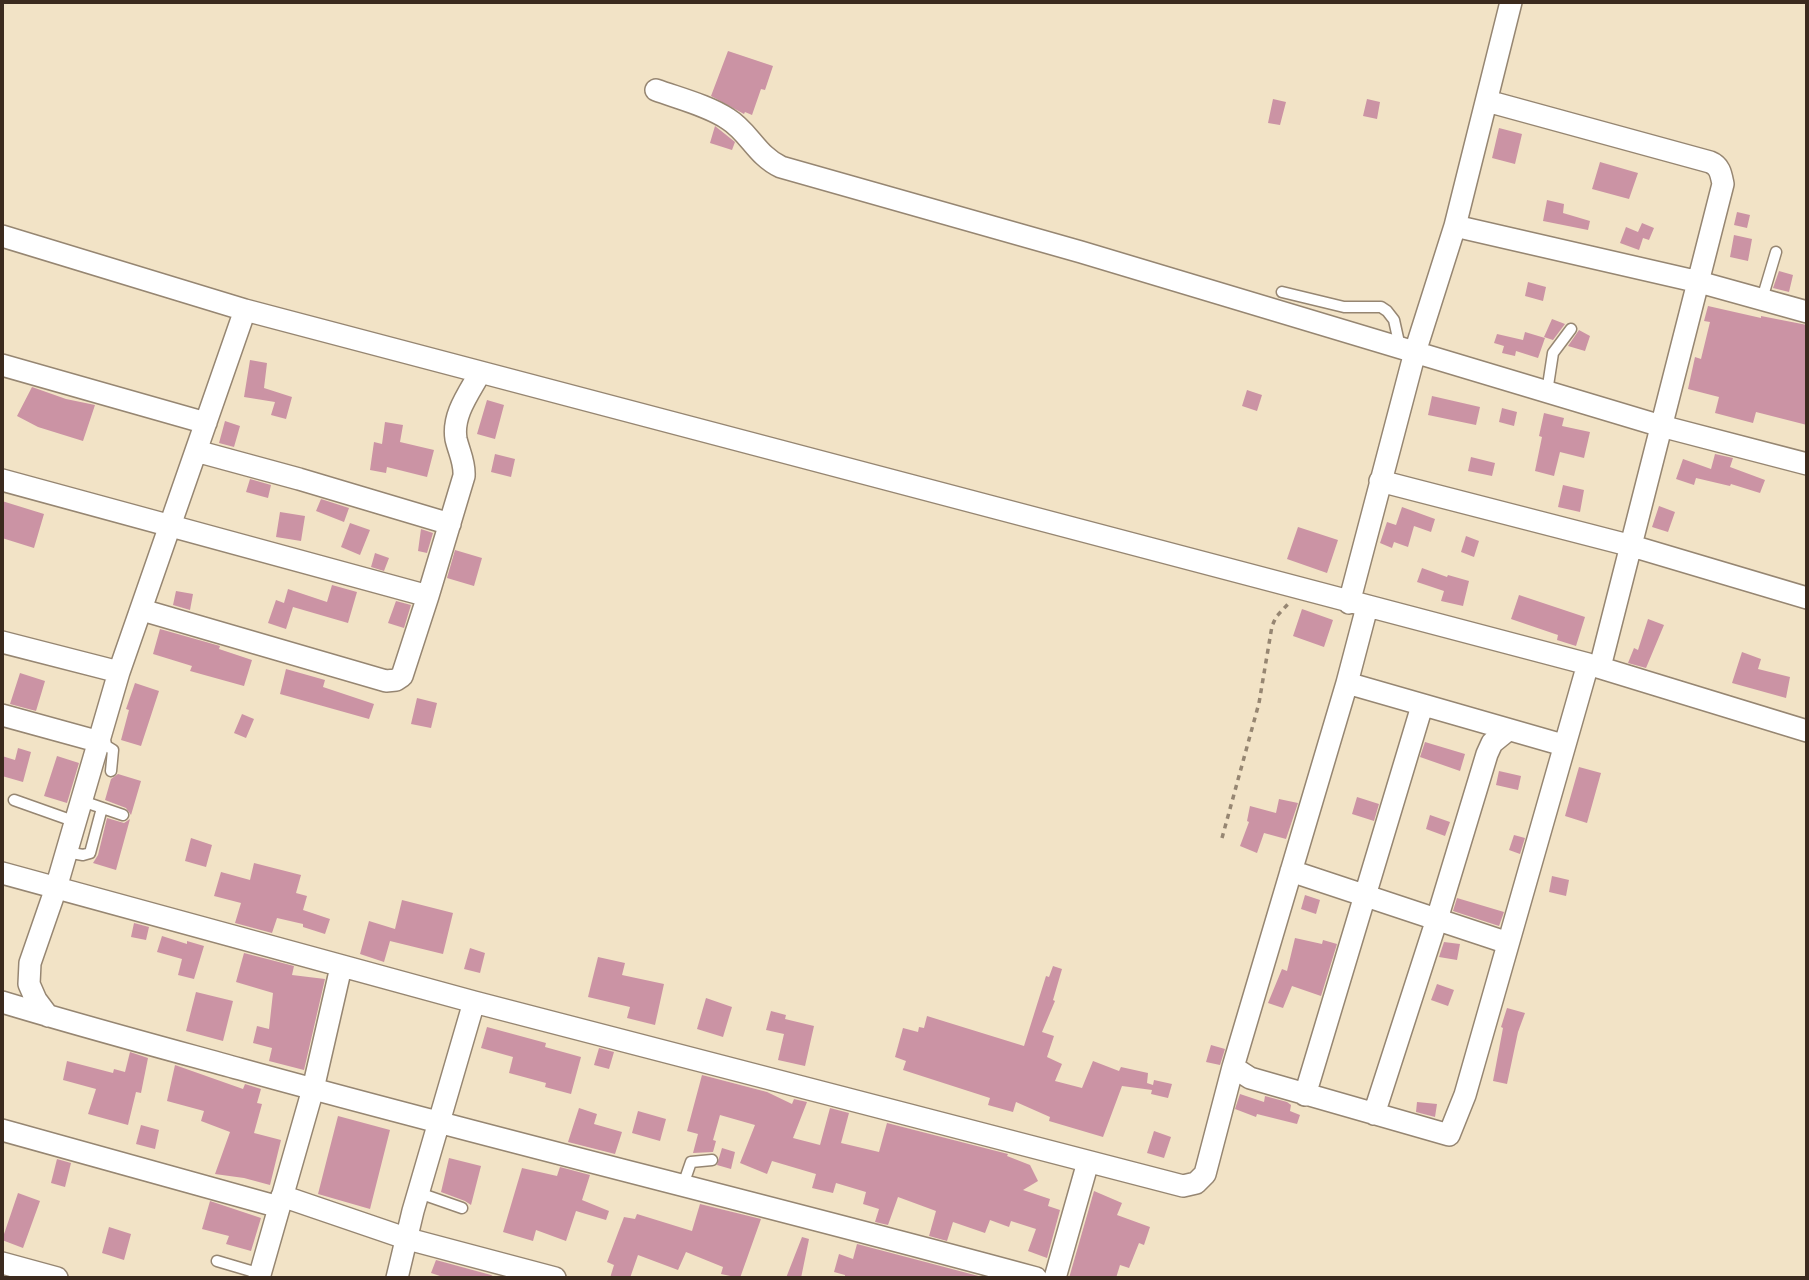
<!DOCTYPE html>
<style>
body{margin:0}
#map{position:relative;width:1809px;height:1280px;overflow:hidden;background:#f2e3c6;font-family:"Balsamiq Sans",sans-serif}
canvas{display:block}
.frame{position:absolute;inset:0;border:4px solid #3b2a1e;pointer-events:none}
</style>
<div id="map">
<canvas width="1809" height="1280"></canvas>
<div class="frame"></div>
</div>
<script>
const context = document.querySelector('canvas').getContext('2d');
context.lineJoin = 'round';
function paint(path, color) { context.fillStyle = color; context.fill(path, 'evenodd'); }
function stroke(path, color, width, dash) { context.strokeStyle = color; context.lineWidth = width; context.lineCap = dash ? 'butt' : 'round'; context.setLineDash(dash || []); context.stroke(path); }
paint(new Path2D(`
 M728,51L773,66L765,90L761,89L752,115L745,112L744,114L711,96Z
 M1273,99L1286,102L1280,125L1268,123Z
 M1367,99L1380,102L1377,119L1363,116Z
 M715,126L735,142L732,150L710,143Z
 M1499,128L1522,134L1515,164L1492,158Z
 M1600,162L1638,173L1629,199L1592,189Z
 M1547,200L1564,204L1563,213L1590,221L1588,230L1543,221Z
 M1737,212L1750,215L1747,228L1734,225Z
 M1642,223L1654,228L1649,240L1643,238L1639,250L1620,243L1626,227L1638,232Z
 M1734,235L1752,239L1748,261L1730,257Z
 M1779,271L1793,275L1789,292L1773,288Z
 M1528,282L1546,287L1543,301L1525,296Z
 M1708,306L1761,318V316L1807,325V425L1756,412L1753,423L1715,413L1719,397L1688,389L1695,357L1701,359L1710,322L1704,321Z
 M1552,319L1565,324L1553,340L1544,337Z
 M1579,330L1590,336L1585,351L1568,346Z
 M1525,332L1545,338L1538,358L1516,351L1515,356L1502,353L1504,346L1494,343L1497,334L1523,340Z
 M250,360L267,363L264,388L292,397L286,419L271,415L275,402L244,397Z
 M32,387L66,399L95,405L83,441L38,427L17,416Z
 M1247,390L1262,395L1257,411L1242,406Z
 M1432,396L1480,407L1476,425L1428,415Z
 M487,400L504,405L495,439L477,434Z
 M1502,408L1517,412L1514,426L1499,422Z
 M1544,413L1564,418L1562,426L1590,432L1584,458L1560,452L1554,476L1535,471L1542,437L1539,436Z
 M225,421L240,426L234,447L219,443Z
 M385,422L403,425L400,442L434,450L427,477L387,467L386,473L370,470L374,442L382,444Z
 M495,454L515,459L511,477L491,472Z
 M1715,454L1733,458L1730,467L1765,480L1760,493L1731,484L1730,486L1696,478L1694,485L1676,479L1683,459L1711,469Z
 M1471,457L1495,463L1492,476L1468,471Z
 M250,479L271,485L268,498L246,492Z
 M1563,485L1584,490L1580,512L1558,507Z
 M321,499L349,508L344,522L316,511Z
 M2,501L44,514L34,548L2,538Z
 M1659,506L1675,512L1668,532L1652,527Z
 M1402,507L1435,519L1431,532L1414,526L1408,547L1394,542L1392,548L1380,543L1387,522L1396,525Z
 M280,512L305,516L301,541L276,537Z
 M350,523L370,530L360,555L341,547Z
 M1298,527L1338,540L1327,573L1287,559Z
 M421,529L433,533L427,553L418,551Z
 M1466,536L1479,541L1474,557L1461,552Z
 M455,550L482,558L474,586L447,578Z
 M375,553L389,558L384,571L371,567Z
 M1422,568L1447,577L1448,575L1469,581L1463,606L1441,601L1444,591L1417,582Z
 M332,585L357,592L348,623L293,607L286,629L268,623L276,600L284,603L288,589L327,602Z
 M176,591L193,594L190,610L173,605Z
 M1519,595L1585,617L1576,646L1557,640L1558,635L1511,619Z
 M396,601L411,605L404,628L388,623Z
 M1302,609L1333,620L1324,647L1293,636Z
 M1648,619L1664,625L1646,668L1628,663L1634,648L1638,650Z
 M160,629L220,646L219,649L252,660L244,686L190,671L192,666L153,654Z
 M1742,652L1761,659L1758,669L1790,677L1786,698L1732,683Z
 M286,669L325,680L323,687L374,704L369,719L280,694Z
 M20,673L45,681L36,711L10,704Z
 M135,683L159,691L141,746L121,740L129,710L126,709Z
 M417,698L437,703L431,728L411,724Z
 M242,714L254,719L246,738L234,733Z
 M1425,742L1465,754L1460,771L1420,757Z
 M18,748L31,752L23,782L2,776V756L15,760Z
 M57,756L79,763L67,803L44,796Z
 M1579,767L1601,773L1587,823L1565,816Z
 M1499,771L1521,776L1518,790L1496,785Z
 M118,774L141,781L131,815L126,808L105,800L111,779Z
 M1357,797L1379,804L1374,821L1352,814Z
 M1279,799L1298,803L1286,839L1264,833L1257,853L1240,846L1249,822L1247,821L1250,806L1276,813Z
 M1430,815L1450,822L1445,836L1426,829Z
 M107,818L124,823L130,819L116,870L93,863L98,855Z
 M1514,835L1525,838L1520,854L1509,850Z
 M191,838L212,845L206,867L185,861Z
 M254,863L301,875L296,893L307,896L303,910L330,919L325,934L303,927V924L277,918L272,933L235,923L241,903L214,896L221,872L250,880Z
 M1552,876L1569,880L1566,896L1549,892Z
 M1305,895L1320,900L1316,914L1301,909Z
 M1457,898L1504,912L1499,926L1453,911Z
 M402,900L453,913L443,954L390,941L384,962L360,954L369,921L395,929Z
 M134,923L149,927L146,940L131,937Z
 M162,936L187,944V941L204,946L194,979L178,975L182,959L157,952Z
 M1295,938L1322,944L1323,940L1337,944L1321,996L1292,986L1283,1008L1268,1003L1282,969L1287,971Z
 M1444,942L1460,944L1457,960L1439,957Z
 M470,948L485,953L480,973L464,969Z
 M244,953L294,966L292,975L325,979L304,1070L269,1061L272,1048L253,1043L257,1026L269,1029L273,993L236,982Z
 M598,957L625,963L622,975L664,984L655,1025L627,1018L630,1007L588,997Z
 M1053,966L1062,969L1053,1000L1055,1001L1042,1032L1054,1036L1047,1057L1062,1064L1055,1081L1082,1088L1093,1061L1119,1071L1121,1067L1148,1073L1147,1083L1153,1085L1154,1080L1172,1084L1168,1098L1151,1094L1152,1090L1122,1086L1103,1137L1049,1121L1050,1117L1016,1102L1013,1112L988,1105L990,1098L903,1070L906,1061L895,1057L903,1028L918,1032L919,1027L924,1028L927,1016L1024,1046L1046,976L1049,977Z
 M1437,984L1454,990L1448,1006L1431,1000Z
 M196,992L233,1001L223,1041L186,1031Z
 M706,998L732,1007L723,1037L697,1029Z
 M1507,1008L1525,1013L1518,1032L1507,1084L1493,1081L1503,1028L1501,1027Z
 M771,1011L786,1015L785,1019L814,1026L805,1066L778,1060L784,1034L766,1030Z
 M487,1027L546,1043L545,1047L581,1057L571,1094L545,1087L546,1083L509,1073L513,1057L481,1048Z
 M1211,1045L1225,1049L1220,1065L1206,1062Z
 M599,1048L614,1052L609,1069L594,1065Z
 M130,1052L148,1058L141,1093L136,1092L128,1125L88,1114L96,1089L63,1080L67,1061L113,1073L114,1069L125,1072Z
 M175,1065L243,1089L245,1084L261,1089L257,1103L262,1104L254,1133L281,1140L270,1185L244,1178L215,1174L230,1132L201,1121L204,1111L167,1101Z
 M702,1075L767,1092L792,1104L794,1099L807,1102L793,1138L820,1145L830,1108L849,1113L841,1143L879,1152L887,1123L1008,1154L1007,1156L1030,1165L1038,1181L1023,1190L1050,1199L1048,1206L1060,1210L1047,1258L1028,1251L1036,1229L1011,1221L1009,1227L990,1220L985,1233L953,1222L947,1241L929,1236L936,1211L898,1197L888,1225L875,1222L879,1209L863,1204L866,1192L836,1183L833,1193L812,1188L816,1174L772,1161L767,1174L740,1163L755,1125L720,1115L713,1140L716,1141L713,1152L693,1153L698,1134L687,1131Z
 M1240,1094L1264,1102L1265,1096L1287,1102L1291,1105L1290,1111L1300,1115L1297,1124L1257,1114L1256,1117L1235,1109Z
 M1417,1102L1437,1104L1435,1117L1416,1112Z
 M579,1108L597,1114L594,1124L622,1132L615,1154L568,1142Z
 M638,1111L666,1119L660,1141L632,1133Z
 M338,1116L390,1130L370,1209L318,1194Z
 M141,1125L159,1130L155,1149L136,1144Z
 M1154,1131L1171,1137L1164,1158L1147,1153Z
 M722,1148L735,1152L731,1169L717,1165Z
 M449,1158L481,1166L471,1205L465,1201L441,1192Z
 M57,1159L71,1163L65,1187L51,1183Z
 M560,1167L590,1175L582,1200L609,1211L606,1220L576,1211L566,1241L536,1230L533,1241L503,1232L522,1168L557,1176Z
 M1094,1191L1122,1203L1117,1215L1150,1227L1144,1245L1139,1243L1129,1268L1120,1265L1116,1278H1069Z
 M18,1193L40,1201L23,1248L2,1240Z
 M210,1201L261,1218L251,1251L226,1244L229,1236L202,1229Z
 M700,1204L761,1219L740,1278L721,1274L723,1267L686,1252L678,1270L638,1255L630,1278H610L614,1265L607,1262L624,1217L635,1219L637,1214L692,1231Z
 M109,1227L131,1234L124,1260L102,1253Z
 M802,1237L809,1239L801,1278H786Z
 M857,1244L933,1264L986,1278H845V1275L834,1272L839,1254L853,1259Z
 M436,1260L491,1275L496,1278H446L431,1273Z`), '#cb93a4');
const service = new Path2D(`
 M1282,292L1344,307H1381L1387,311L1394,320L1400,347
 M1762,299L1776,252
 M1547,392L1553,353L1571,329
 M100,742L113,750L111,771
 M14,800L76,822
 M82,801L123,815
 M66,852L83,855L90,853L102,808
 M683,1185L691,1162L712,1160
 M419,1193L462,1208
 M217,1261L261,1274`);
const minor = new Path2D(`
 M656,90C678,98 709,106 728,119C749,132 757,156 781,167L1081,252L1661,426L1807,464
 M1487,101L1710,162C1720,166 1721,174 1723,184L1600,667
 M1455,226L1699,282L1807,312
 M2,236L245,310L1588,664L1807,731
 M2,365L206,423
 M196,451L299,479L450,524
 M2,480L428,596L402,676L396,680L386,681L142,610
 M1380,481L1632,546L1807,598
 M428,596L464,476C465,462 459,452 456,439C452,415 469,393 480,373
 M1349,603L1415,352L1455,226L1511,2
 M2,642L119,672
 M1347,683L1367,607
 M2,715L100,742
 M1563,745L1347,683L1233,1067L1250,1078L1449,1135L1465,1095L1588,664
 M1291,871L1508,943
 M2,873L474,1002L1183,1186L1196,1183L1205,1174L1233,1067
 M2,1002C81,1026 160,1047 240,1069C504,1142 771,1206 1036,1278
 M48,1016L36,1000L29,984L30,963L56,888L119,672L245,310
 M1305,1095L1422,706
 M1374,1114L1437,919L1487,754L1492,743L1508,730
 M2,1130L279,1207
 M282,1196L408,1239L555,1278
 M2,1263L57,1278
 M259,1278L313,1089L341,967
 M397,1278L413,1211L474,1002
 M1055,1278L1088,1162`);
stroke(service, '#968672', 13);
stroke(minor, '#968672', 24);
stroke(new Path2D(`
 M1222,838L1259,703L1272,626L1276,617L1288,604`), '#968672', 3.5, [5, 5]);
stroke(service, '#fff', 10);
stroke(minor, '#fff', 21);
</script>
